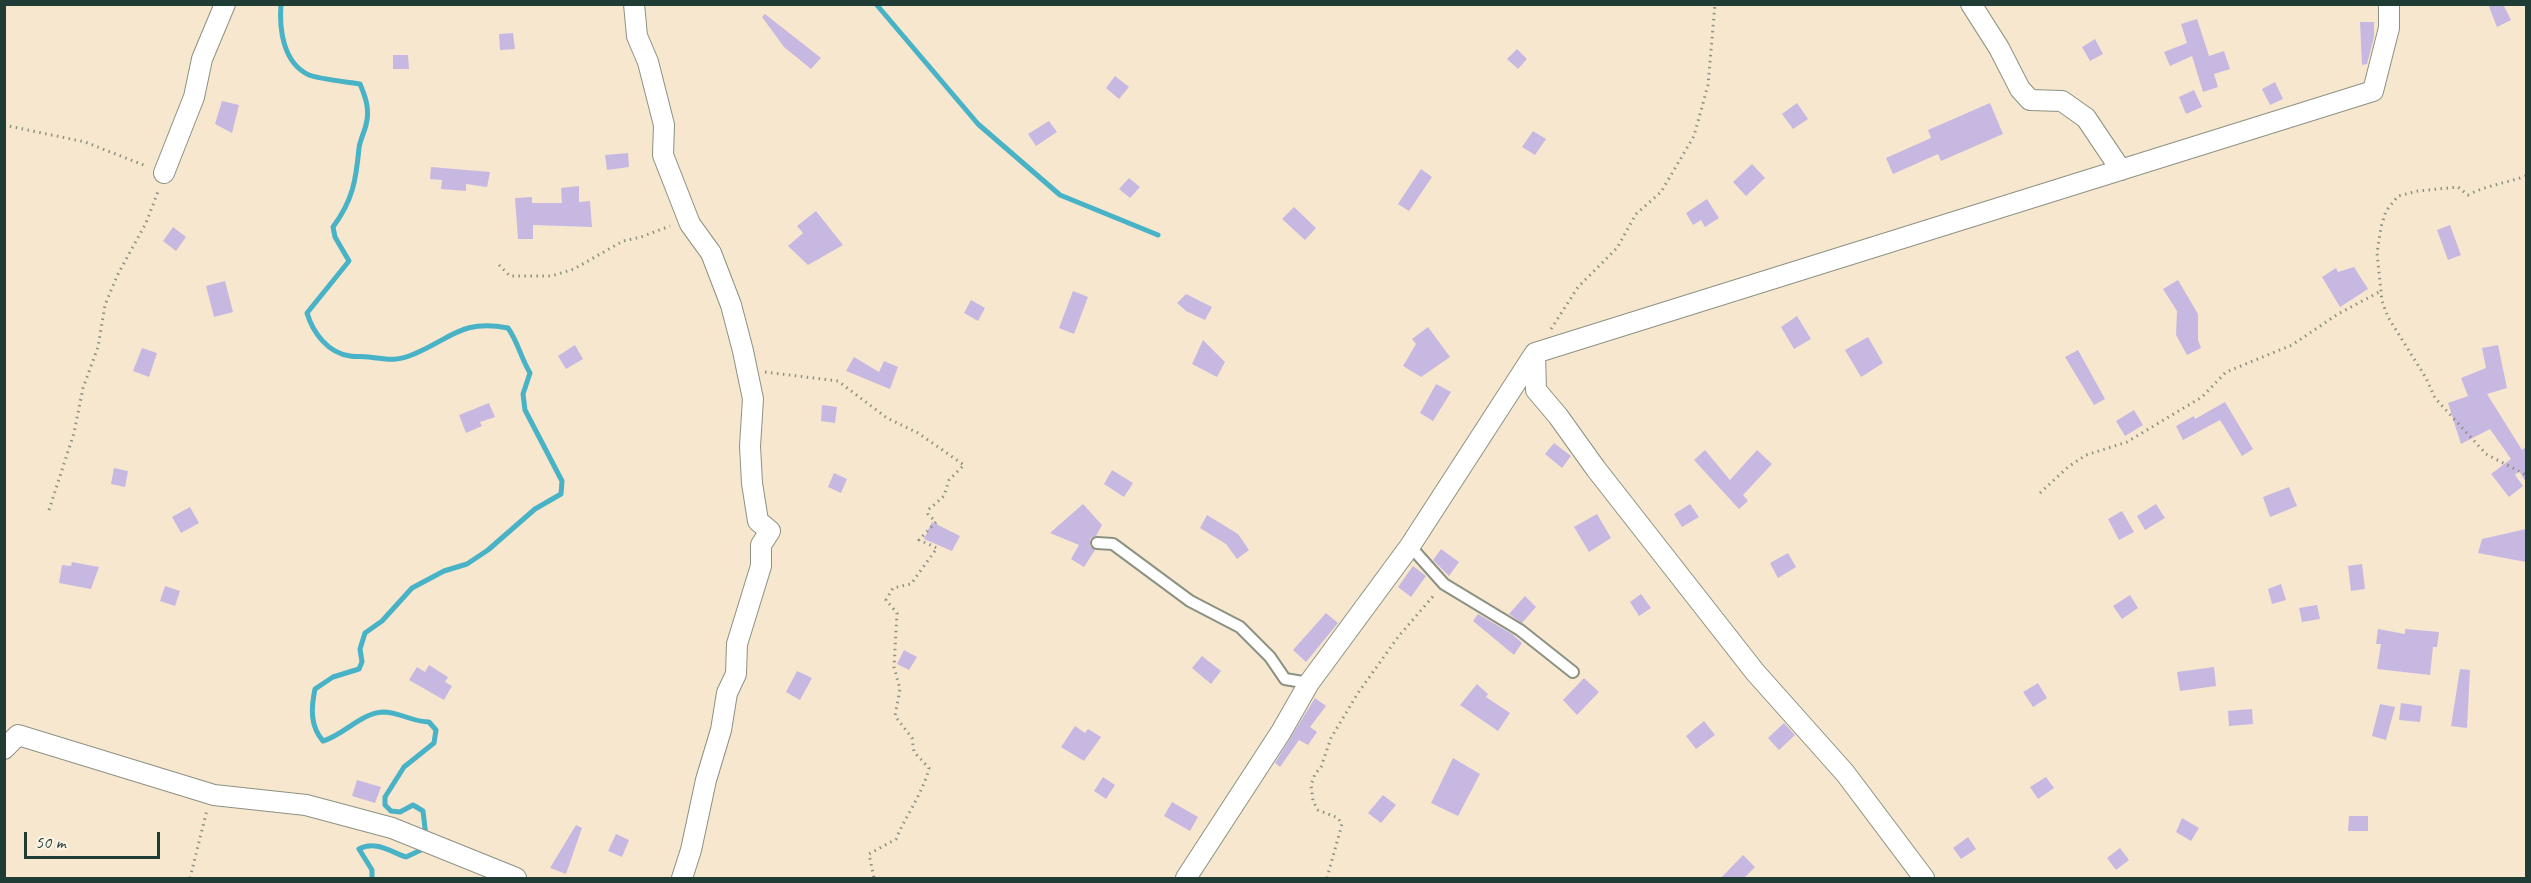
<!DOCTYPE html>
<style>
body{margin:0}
#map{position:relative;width:2531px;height:883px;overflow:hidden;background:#f7e7cf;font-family:Caveat,sans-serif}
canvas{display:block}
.frame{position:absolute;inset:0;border:6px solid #1f3d34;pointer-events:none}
.scale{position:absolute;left:24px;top:832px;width:136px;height:27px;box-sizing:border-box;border:3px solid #1f3d34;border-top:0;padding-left:8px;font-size:18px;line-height:21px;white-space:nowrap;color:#1f3d34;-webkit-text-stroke:4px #fcf5e5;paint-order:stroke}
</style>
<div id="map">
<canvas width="2531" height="883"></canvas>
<div class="frame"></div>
<div class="scale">50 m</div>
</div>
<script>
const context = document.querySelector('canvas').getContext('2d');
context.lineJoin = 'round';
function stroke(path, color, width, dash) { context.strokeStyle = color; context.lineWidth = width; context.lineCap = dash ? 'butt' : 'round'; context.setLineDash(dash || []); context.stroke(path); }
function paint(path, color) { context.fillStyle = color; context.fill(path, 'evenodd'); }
stroke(new Path2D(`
 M281,4C279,29 283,63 309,75C319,79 348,82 360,84C366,98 370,110 366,125C364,133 360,140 359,148C356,180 353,200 333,227L335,237L349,261L307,313C313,333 328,353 350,356C356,357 363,356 369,357C387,359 396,362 414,354C452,338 462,319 508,328C518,342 521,358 530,373L523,394L525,410L562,481L561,494L535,509L488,550L467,564L444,571L412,588L382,621L365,633L360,649L362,662L359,669L333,677L315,689C311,708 310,726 323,741C344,735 361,713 383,712C400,712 412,722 429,722L436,730L434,743L404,767L385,797V805L391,811L400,812L413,805L423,811L426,837
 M876,4L978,124L1060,195L1158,235
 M372,878V870L359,849C375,840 391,852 406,857L421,850L423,846`), '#48b2c6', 5);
paint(new Path2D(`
 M2488,4H2503L2511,20L2497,27Z
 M765,14L821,58L811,69L784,47L762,17Z
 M2197,19L2209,56L2224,51L2230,69L2214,74L2218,87L2203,92L2192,56L2170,66L2164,52L2187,43L2181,24Z
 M2360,22H2374V37L2367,64L2362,65Z
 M513,33L515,49L500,50L499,34Z
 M2095,39L2103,54L2090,61L2082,47Z
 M1517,49L1527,59L1518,69L1507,59Z
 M393,55H408L409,69H393Z
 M1115,76L1129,87L1119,99L1106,88Z
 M2275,82L2283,99L2270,105L2262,89Z
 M2194,90L2202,107L2186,114L2179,97Z
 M222,101L239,105L232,133L215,124Z
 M1797,103L1808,119L1793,129L1782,114Z
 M1990,103L2003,134L1941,161L1938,154L1893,174L1886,158L1931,138L1928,130Z
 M1049,121L1057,132L1036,146L1028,134Z
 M1533,131L1546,139L1535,155L1522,147Z
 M628,153L629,167L607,170L605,155Z
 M1752,164L1765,178L1746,196L1733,182Z
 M431,167L490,172L487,187L466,184V191L441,189L442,180L430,179Z
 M1421,169L1432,177L1409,211L1398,204Z
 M1129,178L1140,187L1130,198L1119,189Z
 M579,186V202L590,201L592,227L533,225V239H518L515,198L532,197V203H562L561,188Z
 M1707,199L1719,218L1705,227L1701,220L1693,225L1686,213Z
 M1294,207L1316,228L1305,240L1282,219Z
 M816,211L843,245L808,265L788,246L803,233L797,226Z
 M2450,225L2461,255L2448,260L2437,230Z
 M173,227L186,237L176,251L163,241Z
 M2354,267L2368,289L2340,307L2322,277L2336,268L2338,272Z
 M2178,280L2198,314V340L2201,348L2187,355L2176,335L2177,311L2163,289Z
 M225,281L233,312L214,317L206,286Z
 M1073,291L1088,297L1074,334L1059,328Z
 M1186,294L1212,307L1205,320L1186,311L1177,303Z
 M971,300L985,308L978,321L964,313Z
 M1797,316L1811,339L1794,349L1781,327Z
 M1428,327L1450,357L1421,377L1403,366L1416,344L1412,339Z
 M1868,337L1883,363L1861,377L1845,350Z
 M1203,340L1225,362L1217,377L1192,364Z
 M575,345L583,359L566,369L558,356Z
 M2498,345L2507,388L2487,394L2522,450L2526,447V482L2519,471L2515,475L2523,486L2509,497L2491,474L2511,459L2490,429L2461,444L2448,403L2468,396L2461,378L2486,368L2482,348Z
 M142,348L157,353L149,377L133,371Z
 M2078,350L2105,399L2094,405L2065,357Z
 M854,357L879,372L884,361L898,367L890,389L846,371Z
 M1436,384L1451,392L1433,421L1420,413Z
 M2225,402L2253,449L2242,456L2220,420L2183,440L2176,426L2194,416L2195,419Z
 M489,403L495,417L480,422L482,426L466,433L459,415Z
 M822,405L837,407L835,423L821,421Z
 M2134,410L2143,425L2125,436L2116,421Z
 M1554,443L1571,456L1562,468L1545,454Z
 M1705,450L1730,480L1757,450L1772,464L1743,495L1748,501L1739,509L1694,460Z
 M114,468L128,471L125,487L111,484Z
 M1112,470L1133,483L1124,497L1104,484Z
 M834,473L847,479L841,493L828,487Z
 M2289,487L2297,506L2270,517L2263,497Z
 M1083,504L1102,525L1096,536L1090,539V546L1095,550L1084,567L1071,559L1079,545L1050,533Z
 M1690,504L1699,517L1682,527L1674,514Z
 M2156,504L2165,518L2145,530L2137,516Z
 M190,507L199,523L181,533L172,517Z
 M2122,511L2134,532L2119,540L2108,519Z
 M1597,514L1611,538L1589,552L1574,527Z
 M1207,515L1238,534L1249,550L1237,559L1226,544L1200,528Z
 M932,522L960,536L952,551L924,539Z
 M2526,529V562L2478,553L2482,539Z
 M1441,549L1459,562L1449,576L1433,560Z
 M1788,553L1796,567L1778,578L1770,563Z
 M72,562L99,567L91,589L59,583L62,565L71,566Z
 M2362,564L2365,589L2351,591L2348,566Z
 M1413,566L1426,576L1411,597L1398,587Z
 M2281,584L2286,600L2272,604L2268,589Z
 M165,586L180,591L175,606L160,601Z
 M1641,594L1651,608L1639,616L1630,602Z
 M2130,595L2138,608L2122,619L2113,606Z
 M1525,596L1536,607L1522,623L1509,614Z
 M2317,605L2320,619L2302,622L2299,608Z
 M1326,613L1338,623L1306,662L1293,650Z
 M1478,614L1512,634L1522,643L1514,655L1473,621Z
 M2378,629L2405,634V629L2439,632L2437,647H2433L2430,675L2377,669L2381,644H2376Z
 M904,650L917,657L909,670L897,664Z
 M1202,656L1221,671L1211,684L1192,668Z
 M429,665L448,677L445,682L452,686L444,700L409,680L417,667L425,672Z
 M2214,667L2216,686L2180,691L2177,672Z
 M2460,669L2470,670L2467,728L2451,726Z
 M797,671L812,678L800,700L786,692Z
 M1584,678L1599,692L1577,715L1563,700Z
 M2038,683L2047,698L2033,707L2023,692Z
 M1477,684L1488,694L1486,697L1510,713L1498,731L1460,705Z
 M1315,698L1326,706L1310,727L1317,732L1308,745L1299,740L1280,767L1275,763Z
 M2401,703L2422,706L2420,722L2399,720Z
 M2380,704L2395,707L2386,740L2372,736Z
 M2252,709L2253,724L2229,726L2228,711Z
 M1704,721L1715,735L1696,749L1686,736Z
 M1784,723L1795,735L1779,750L1768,738Z
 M1075,726L1085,733L1088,729L1101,737L1084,761L1061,747Z
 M1453,758L1480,774L1458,816L1431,803Z
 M1103,777L1115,785L1106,799L1094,791Z
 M2046,777L2054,788L2038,799L2030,787Z
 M357,780L381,787L375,803L352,796Z
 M1383,795L1396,805L1381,823L1368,813Z
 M1172,802L1198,817L1190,831L1164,816Z
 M2349,816H2368V831H2348Z
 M2182,818L2199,828L2191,841L2176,832Z
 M576,825L582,828L566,874L550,868Z
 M616,834L629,840L622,857L608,851Z
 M1968,837L1976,849L1961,859L1953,848Z
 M2120,848L2129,860L2116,870L2107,858Z
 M1743,855L1755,867L1743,879H1720Z`), '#c7b8e2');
const lane = new Path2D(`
 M1097,543L1113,544L1190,601L1240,627L1270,657L1285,679L1309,683
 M1410,546L1444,584L1520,630L1573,672`);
const street = new Path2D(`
 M634,4L637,36L648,62L664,125L663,155L690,224L711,253L731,305L743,351L753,399L750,446L752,483L758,521L770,531L761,545V566L737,644L736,674L727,693L721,730L706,780L691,850L682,878
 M1971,4L1999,48L2020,89L2030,100L2062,101L2086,118L2121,170
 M164,173L194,97L202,59L225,4
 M4,749L18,735L214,795L306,805L392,828L516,878
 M1186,878L1281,732L1309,683L1410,546L1535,353
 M1924,878L1845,773L1755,672L1596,469L1558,416L1536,390L1535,353L2373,91L2389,28V4`);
stroke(lane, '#8b9282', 14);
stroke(street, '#8b9282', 22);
stroke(new Path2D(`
 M4,125L85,142L146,166
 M2526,176C2507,183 2487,185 2468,195L2458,187L2418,191L2398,196L2386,211L2381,227L2377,253L2382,301L2388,317L2426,378L2435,398L2486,454L2526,475
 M499,265L510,276H551L574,269L623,241L641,237L670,226
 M1551,329L1578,287L1617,248L1636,214L1661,192L1694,136L1708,85L1715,4
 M765,372L838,381L887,418L918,433L964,465L949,480L944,496L928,510V514L936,522L919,540L937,548L911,584L893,588L886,600L897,613L894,667L900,689L895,716L912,738L914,752L929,768C923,793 906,815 896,839L869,854L874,878
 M2040,493L2068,467L2086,455L2127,442L2202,397L2226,372L2292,345L2338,314L2381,291
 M49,510L74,433L83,388L98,347L105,305L117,276L146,223L159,189
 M190,878L207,810
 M1327,878L1342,824L1338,818L1318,810L1313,801L1311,785L1315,774L1321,767L1331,738L1358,693L1398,637L1435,594`), '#8b9282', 3, [1.5, 4.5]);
stroke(lane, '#fff', 10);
stroke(street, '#fff', 20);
</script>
